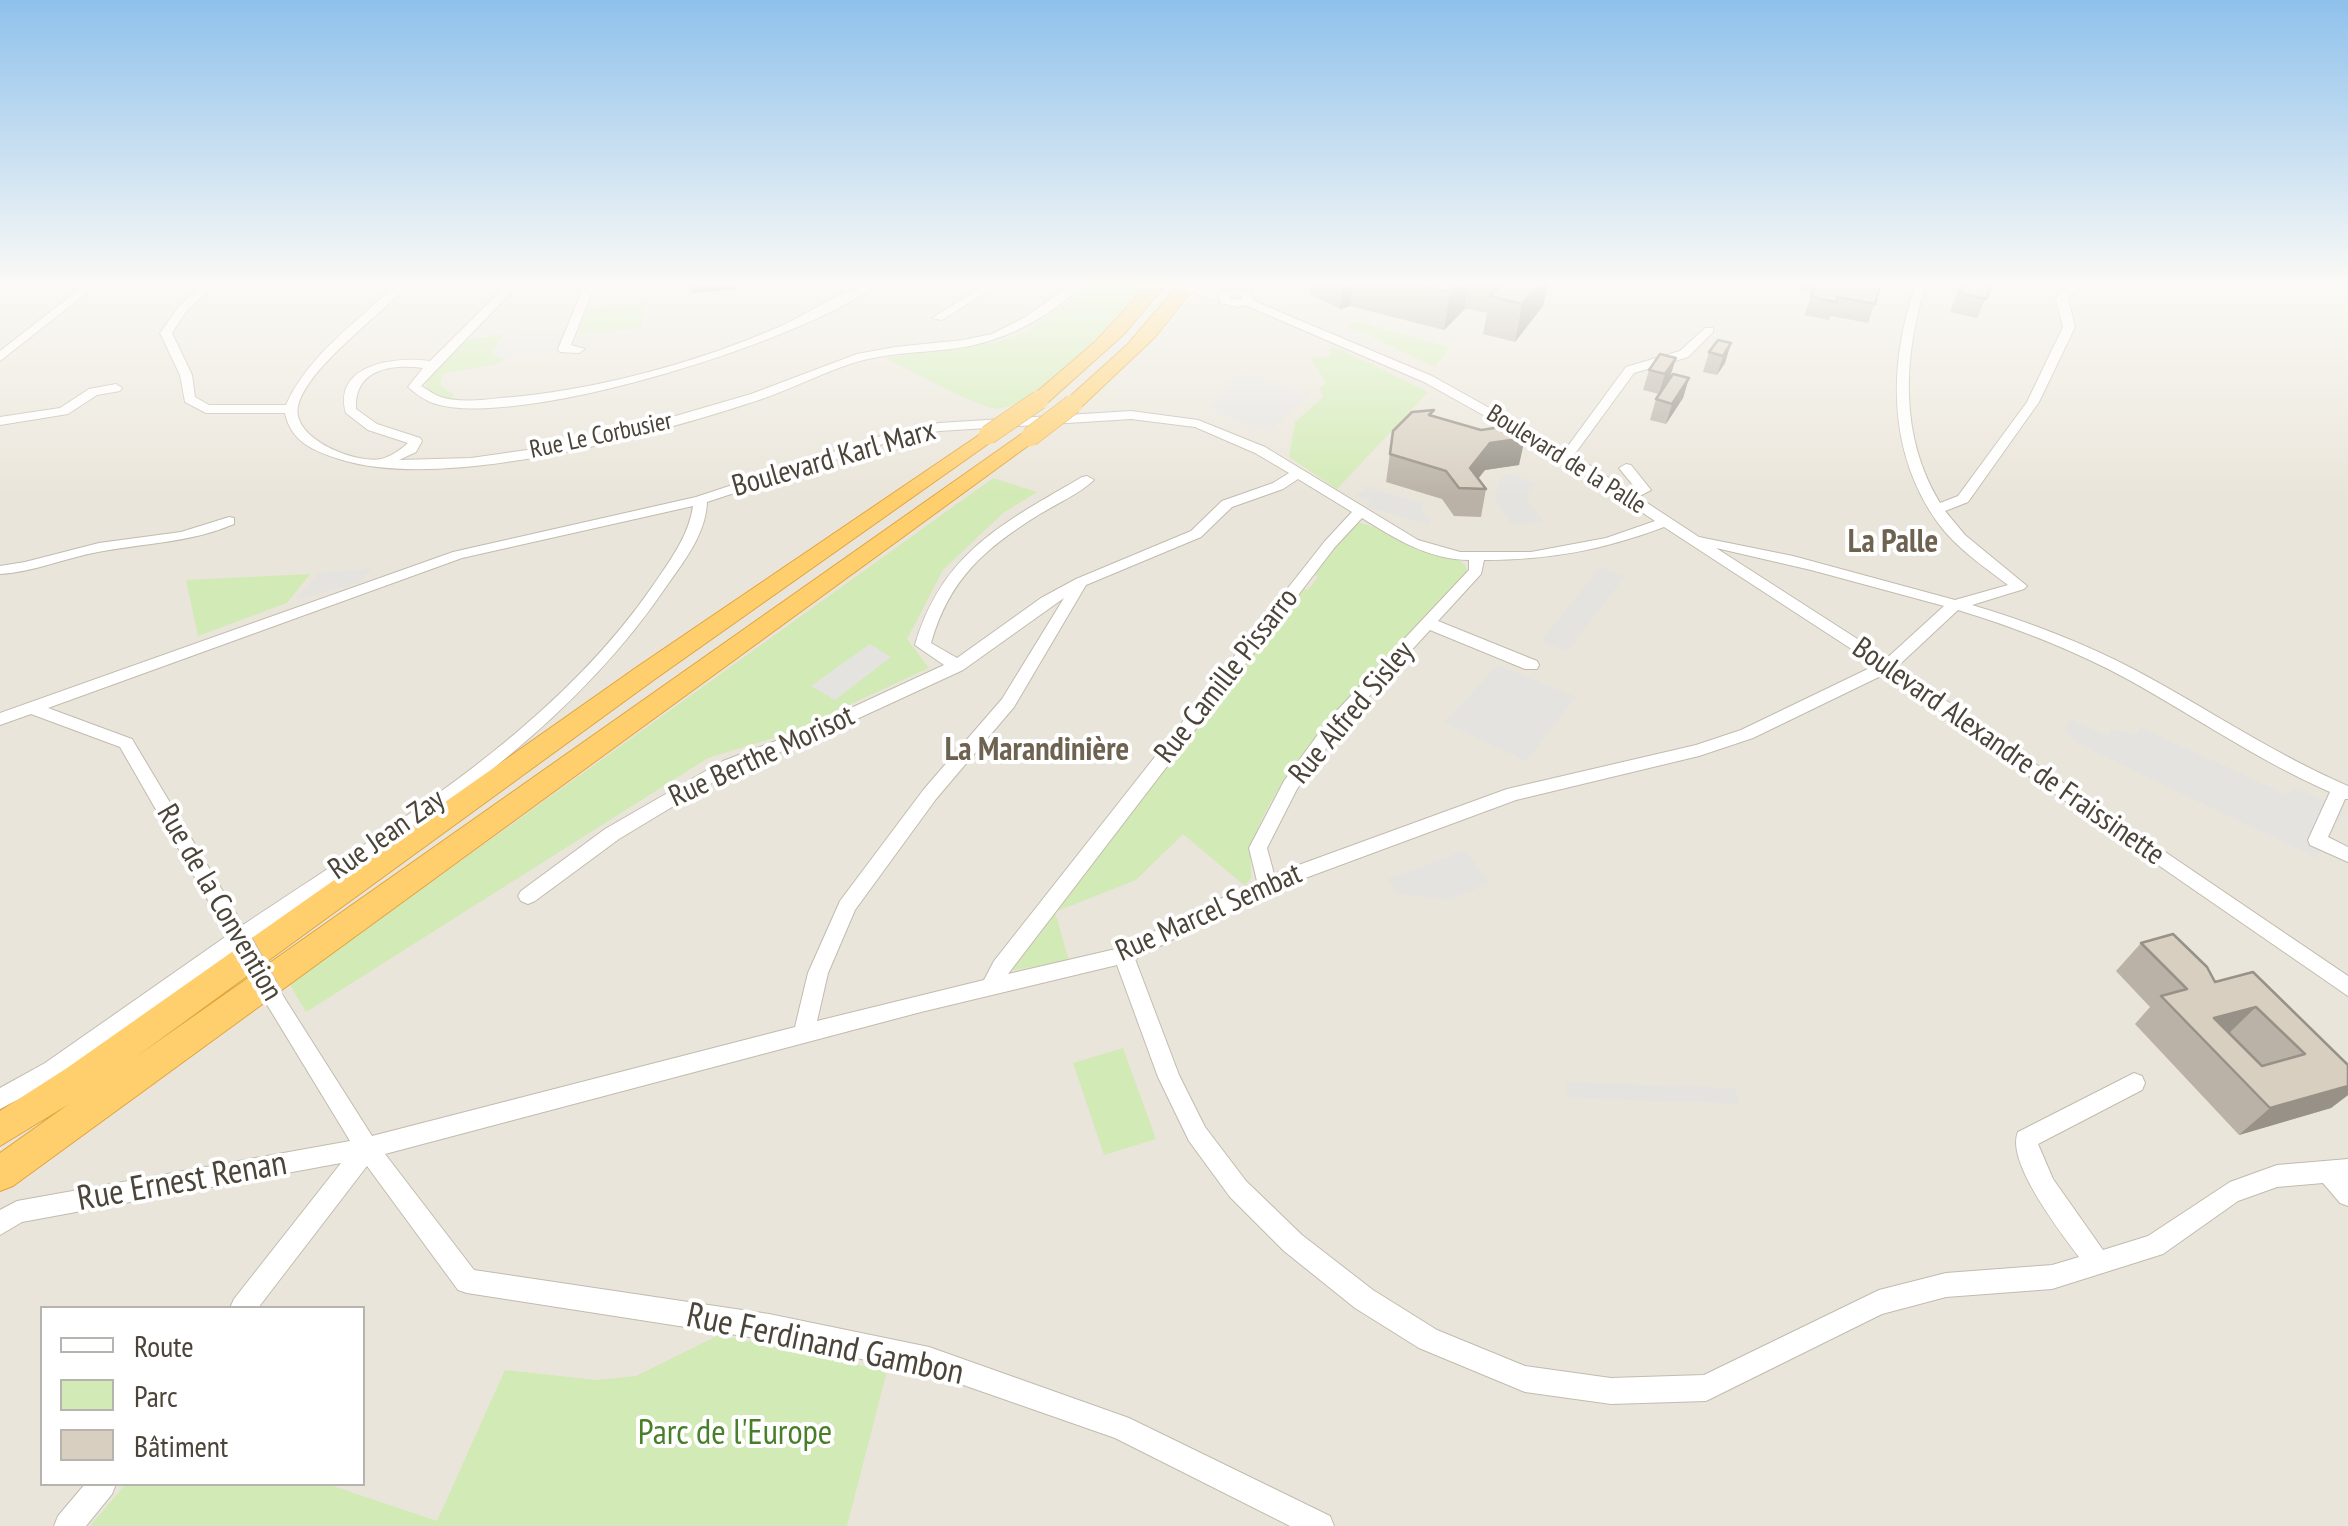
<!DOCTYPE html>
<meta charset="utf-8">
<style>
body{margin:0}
#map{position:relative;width:2348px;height:1526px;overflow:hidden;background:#f6f3ec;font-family:"PT Sans Narrow",sans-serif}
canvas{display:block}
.legend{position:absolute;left:40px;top:1306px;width:325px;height:180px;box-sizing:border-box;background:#fff;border:2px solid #b7b4b0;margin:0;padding:12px 18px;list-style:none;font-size:30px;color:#4b4439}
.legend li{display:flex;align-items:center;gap:20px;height:50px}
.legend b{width:50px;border:2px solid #b7b4b0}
</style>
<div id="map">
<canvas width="2348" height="1526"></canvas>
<ul class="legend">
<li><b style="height:12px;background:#fff"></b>Route</li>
<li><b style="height:28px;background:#d2eab5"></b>Parc</li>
<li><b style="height:28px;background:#d8cfc1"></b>Bâtiment</li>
</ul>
</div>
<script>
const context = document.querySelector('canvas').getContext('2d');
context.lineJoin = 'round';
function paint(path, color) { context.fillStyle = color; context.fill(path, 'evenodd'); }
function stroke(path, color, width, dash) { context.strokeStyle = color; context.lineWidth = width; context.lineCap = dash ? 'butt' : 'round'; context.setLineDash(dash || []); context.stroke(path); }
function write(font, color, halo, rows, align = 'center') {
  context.font = font + ' "PT Sans Narrow",sans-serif'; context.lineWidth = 8; context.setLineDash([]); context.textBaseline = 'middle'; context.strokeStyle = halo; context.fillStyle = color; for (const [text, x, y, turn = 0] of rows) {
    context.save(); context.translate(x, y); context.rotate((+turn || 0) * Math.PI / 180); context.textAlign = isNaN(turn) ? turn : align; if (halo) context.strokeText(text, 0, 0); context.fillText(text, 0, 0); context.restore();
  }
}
paint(new Path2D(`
 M0,284H2348V1526H0ZM42,1308H362V1484H42Z`), '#eae5da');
paint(new Path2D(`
 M1092,284H1147C1120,313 1034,416 992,408C967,402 911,370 885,358L997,342L1026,332Z
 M645,303L641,328L579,334L585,309Z
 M1358,322L1450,347L1435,367L1346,325Z
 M505,334L497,343L495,356L505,358L496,364L442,374L440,385L454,395L450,400L427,390L425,381L465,340Z
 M1335,347L1428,392L1337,489L1289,457L1295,422L1323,397L1320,388L1326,383L1311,358L1332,356L1329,349Z
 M993,478L1037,492L1003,513L943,570L907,639L929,668L786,734L708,758L306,1012L286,978L440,876Z
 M1354,523C1375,521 1398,544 1419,550C1435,555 1463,554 1468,571C1401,657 1292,735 1253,841C1248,854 1252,867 1251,879L1244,885L1183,834L1136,880L1055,912L1069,961L1008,971L1274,625L1281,626L1292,612L1286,609L1302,588L1308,590L1318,577L1313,574Z
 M310,574L287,603L198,636L186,580Z
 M1123,1048L1156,1139L1104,1155L1073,1063Z
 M719,1335L887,1371L847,1526H90L126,1484H327L437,1521L505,1370L597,1380L636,1376Z`), '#d2eab5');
paint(new Path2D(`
 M561,330L560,351L505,358L495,356L492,350L507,337Z
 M1241,374L1310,394L1268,432L1211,410L1217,395Z
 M1508,473L1537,483L1529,489L1527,500L1544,522L1512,525L1495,499L1499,479Z
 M1368,487L1424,504L1421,509L1431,521L1428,525L1367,507L1371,501L1354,496Z
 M1600,567L1625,576L1567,652L1541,641Z
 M371,568L361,582L296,600L319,573Z
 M870,644L891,657L835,700L811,686Z
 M1498,665L1576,697L1526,761L1444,723Z
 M2071,719L2108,736L2111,728L2136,735L2140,727L2286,794L2297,788L2346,810L2316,858L2080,745L2064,731Z
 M1465,850L1490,883L1449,900L1397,894L1387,879Z
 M1565,1082L1735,1088L1740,1104L1567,1098Z`), '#e5e3e0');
const minor = new Path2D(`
 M86,284H98L0,361V351Z
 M204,284H215L188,309L172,333L192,375L195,397L209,405H286C307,356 359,320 397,284H408C381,316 308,366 298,406C291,439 356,464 381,459C390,457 402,449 408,443L368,430L346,413C332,364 396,356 430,361L508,284H519L421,386C427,389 434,395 441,397C459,403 482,400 501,398C593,391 697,363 781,326C806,315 854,283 877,284C810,339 515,432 433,403C424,400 415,393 408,387L423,368C391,364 354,369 356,409L377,424L420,438L422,441L416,452L399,460L471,458L534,449L655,422L751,394L857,354L895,347L963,340L992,334L1025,317L1072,284H1084C1047,319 1002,343 951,349C918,353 885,353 853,363C822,373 793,388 762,399C657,434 444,493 339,459C314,451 291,442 285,413H206L185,402L180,375L160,333L180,305Z
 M585,284H595L571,345L585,349L579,353L560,352L558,349Z
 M987,284H999L942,320L932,318Z
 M1916,284H1926C1903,356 1899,436 1940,503L1958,496L2027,402L2063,327L2056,299L2070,284H2081L2068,299L2075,327L2039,402L1968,502L1945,511L1965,535L2027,586L2024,589L1972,605C2029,622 2084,643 2137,671C2208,709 2274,754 2348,786V799H2345L2328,837L2348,847V862L2310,845L2308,840L2330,792C2259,761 2196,717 2129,680C2074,650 2017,628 1958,610L1898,666L2028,759L2348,976V996L2016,767L1887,673L1753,738L1699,756L1516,800L1254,897L1135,959L1179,1075L1205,1127L1246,1181L1302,1235L1373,1290L1437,1330L1525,1366L1611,1378L1704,1375L1879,1290L1946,1273L2052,1265L2079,1257C2061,1233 2005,1161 2018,1132L2134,1073L2142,1076L2145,1083L2142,1090L2038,1144L2053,1179L2103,1250L2148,1236L2230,1182L2277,1165L2348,1159V1206L2340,1203L2323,1183L2277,1187L2238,1201L2163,1254L2052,1289L1946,1297L1882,1314L1706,1401L1611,1404L1525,1392L1419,1348L1355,1308L1284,1251L1230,1197L1189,1141L1158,1077L1117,965L921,1012L385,1154L474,1270L769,1314L929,1347L1129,1418L1330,1516L1334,1526H1290L1115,1438L929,1373L769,1340L467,1293L458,1290L367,1166L258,1308H230L234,1299L341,1163L22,1222L0,1235V1210L17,1201L350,1141L266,1003L263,997L266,991L273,988L280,991L372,1136L795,1027L808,973L840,901L924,789L1002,699L1064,598L963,670L809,741L735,769L619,839L535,901L528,904L521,901L518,896L521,891L605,829L723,761L797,733L944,665L915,645C942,552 1004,523 1082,477L1087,476L1094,480C1079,494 1058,503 1040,514C985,548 949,579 931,643L957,658L1041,598L1076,579L1191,531L1222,501L1273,483L1289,473L1255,453L1195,427L1131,419L939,431L898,439L707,502C706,533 685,560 668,584C564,739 403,836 251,940L253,943L250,949H237L61,1077L0,1109V1088L45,1063L228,935L120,747L31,714L0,725V713L453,552L696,497L890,433L939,423L1131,411L1198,420L1265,447L1418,540L1460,552H1531L1606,538L1655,521L1562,459L1424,382L1245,305L1238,307L1220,303L1219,294L1232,289L1249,291L1254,301L1432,376L1565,450L1626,367L1680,351L1705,328H1713V332L1688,357L1634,373L1574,455L1629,491L1636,489L1619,468L1626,464L1631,465L1651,490L1638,497L1699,537L1793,556L1955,600L2008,585C1983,566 1956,548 1938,523C1887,452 1888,363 1916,284ZM1233,295L1241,296L1243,299H1229ZM1298,479L1352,512L1325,541L994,961L984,980L817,1021L828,973L855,910L936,799L1014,707L1086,585L1201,537L1232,507L1283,489ZM693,506C689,536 669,562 652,587C550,734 389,827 243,925L132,739L48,708L462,558ZM1362,518C1394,538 1429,560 1469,560V570L1330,718L1284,781L1249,848L1257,881L1120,948L1008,974L1335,547ZM1664,527L1876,665L1741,730L1696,745L1507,789L1274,874L1267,848L1297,789L1342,726L1430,630L1525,669H1537L1539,665L1537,661L1438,621L1481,574L1484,560C1550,560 1603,550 1664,527ZM1716,548L1811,570L1944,606L1887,658Z
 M116,384L122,388L120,391L97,395L68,414L0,425V417L60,408L89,389Z
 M229,517L234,518V524C190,543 144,543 98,552C65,558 34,572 0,574V566L25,562L99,543L181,532Z
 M85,1484H116L112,1494L86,1526H54L58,1516Z`);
const highway = new Path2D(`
 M1148,284H1166L1123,335L1046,404H1032V396L1096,341Z
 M1179,284H1197L1155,337L1080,408H1066V400L1128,344Z
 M988,429L995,431V439L655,679L133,1059L1023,433L1030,431L1040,437L13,1186L0,1191V1153L69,1104L0,1146V1111L67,1068L637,667Z`);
stroke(minor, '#c2bbae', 2);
stroke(highway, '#e0a43c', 2);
paint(minor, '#fff');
paint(highway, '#ffcf6e');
const minorBridgeFar1 = new Path2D(`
 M1187,284L1211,292`);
const minorBridge = new Path2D(`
 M243,943L273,997`);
const highwayBridge = new Path2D(`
 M988,435L1039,400
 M1030,437L1073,404`);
stroke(minorBridgeFar1, '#c2bbae', 14, []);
stroke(minorBridge, '#c2bbae', 22, []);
stroke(highwayBridge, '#e0a43c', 20, []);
stroke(minorBridgeFar1, '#fff', 12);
stroke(minorBridge, '#fff', 20);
stroke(highwayBridge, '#ffcf6e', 19);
paint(new Path2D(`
 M1311,284H1548L1543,306L1515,342L1483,334L1487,313L1469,309L1464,310L1444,330L1350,306L1340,309L1311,295Z
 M1803,284H1881L1868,323L1831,316L1829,320L1804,315L1813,293L1801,290Z
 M1960,284H1992L1977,318L1950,312Z
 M1731,343L1725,363L1717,375L1703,372L1709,352Z
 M1676,358L1670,377L1659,394L1643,390L1649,370Z
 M1689,378L1683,398L1666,424L1650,420L1656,399Z
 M1433,416L1519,465L1485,470L1478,478L1486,489L1481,517L1454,516L1442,499L1386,482L1393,431Z
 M2141,943L2215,982L2348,1065V1095L2331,1108L2239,1135L2135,1024L2150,1007L2116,971Z`), '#bab2a6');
paint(new Path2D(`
 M689,284H739L738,289L692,293Z
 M1343,284H1352L1350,306L1340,309Z
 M1459,284H1468L1464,310L1444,330L1450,292Z
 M1539,284H1548L1543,306L1515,342L1522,304Z
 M1731,343L1725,363L1717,375L1723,356Z
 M1676,358L1670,377L1659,394L1665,374Z
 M1689,378L1683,398L1666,424L1672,404Z
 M1525,438L1519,465L1485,470L1471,488L1470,468L1490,443Z
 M2256,1007L2227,1035L2214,1018Z
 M2348,1086V1095L2331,1108L2239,1135L2270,1108Z`), '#979187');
const building = new Path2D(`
 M1416,284H1459L1450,292Z
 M1502,284H1539L1522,304L1490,296Z
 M1816,284H1881L1875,304L1838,297L1836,302L1811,297Z
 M1961,284H1992L1986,299L1959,293Z
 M1718,340L1731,343L1723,356L1709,352Z
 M1660,354L1676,358L1665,374L1649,370Z
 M1673,374L1689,378L1672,404L1656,399Z
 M1434,410L1429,415L1481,430L1515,425L1525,438L1490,443L1470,468L1486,489L1459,488L1446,471L1390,454L1393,431L1412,412Z
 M2173,934L2207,967L2215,982L2253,972L2348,1065V1086L2270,1108L2161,996L2187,989L2141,943ZM2256,1007L2305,1054L2262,1066L2214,1018Z`);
paint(building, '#d8cfc1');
stroke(building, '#979187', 2.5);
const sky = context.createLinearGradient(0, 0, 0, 497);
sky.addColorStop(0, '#8fc1ec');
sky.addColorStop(0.57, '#fbfaf6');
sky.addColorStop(1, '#fbfaf600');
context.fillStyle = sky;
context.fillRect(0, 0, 2348, 497);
write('25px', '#4b4439', '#fff', [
 ["Rue Le Corbusier",601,436,-12],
 ["Boulevard de la Palle",1566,460,32]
]);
write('30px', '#4b4439', '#fff', [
 ["Boulevard Karl Marx",834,459,-16],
 ["Rue Camille Pissarro",1227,676,-52],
 ["Rue Alfred Sisley",1352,713,-50],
 ["Boulevard Alexandre de Fraissinette",2008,752,35],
 ["Rue Berthe Morisot",762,757,-25],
 ["Rue Jean Zay",387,835,-35],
 ["Rue de la Convention",219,903,60],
 ["Rue Marcel Sembat",1209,913,-24]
]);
write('bold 32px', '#6e6250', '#fff', [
 ["La Palle",1893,543],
 ["La Marandinière",1037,751]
]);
write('35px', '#4b4439', '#fff', [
 ["Rue Ernest Renan",182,1182,-10],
 ["Rue Ferdinand Gambon",825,1345,12]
]);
write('35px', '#4a7f2a', '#fff', [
 ["Parc de l'Europe",735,1434]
]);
</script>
